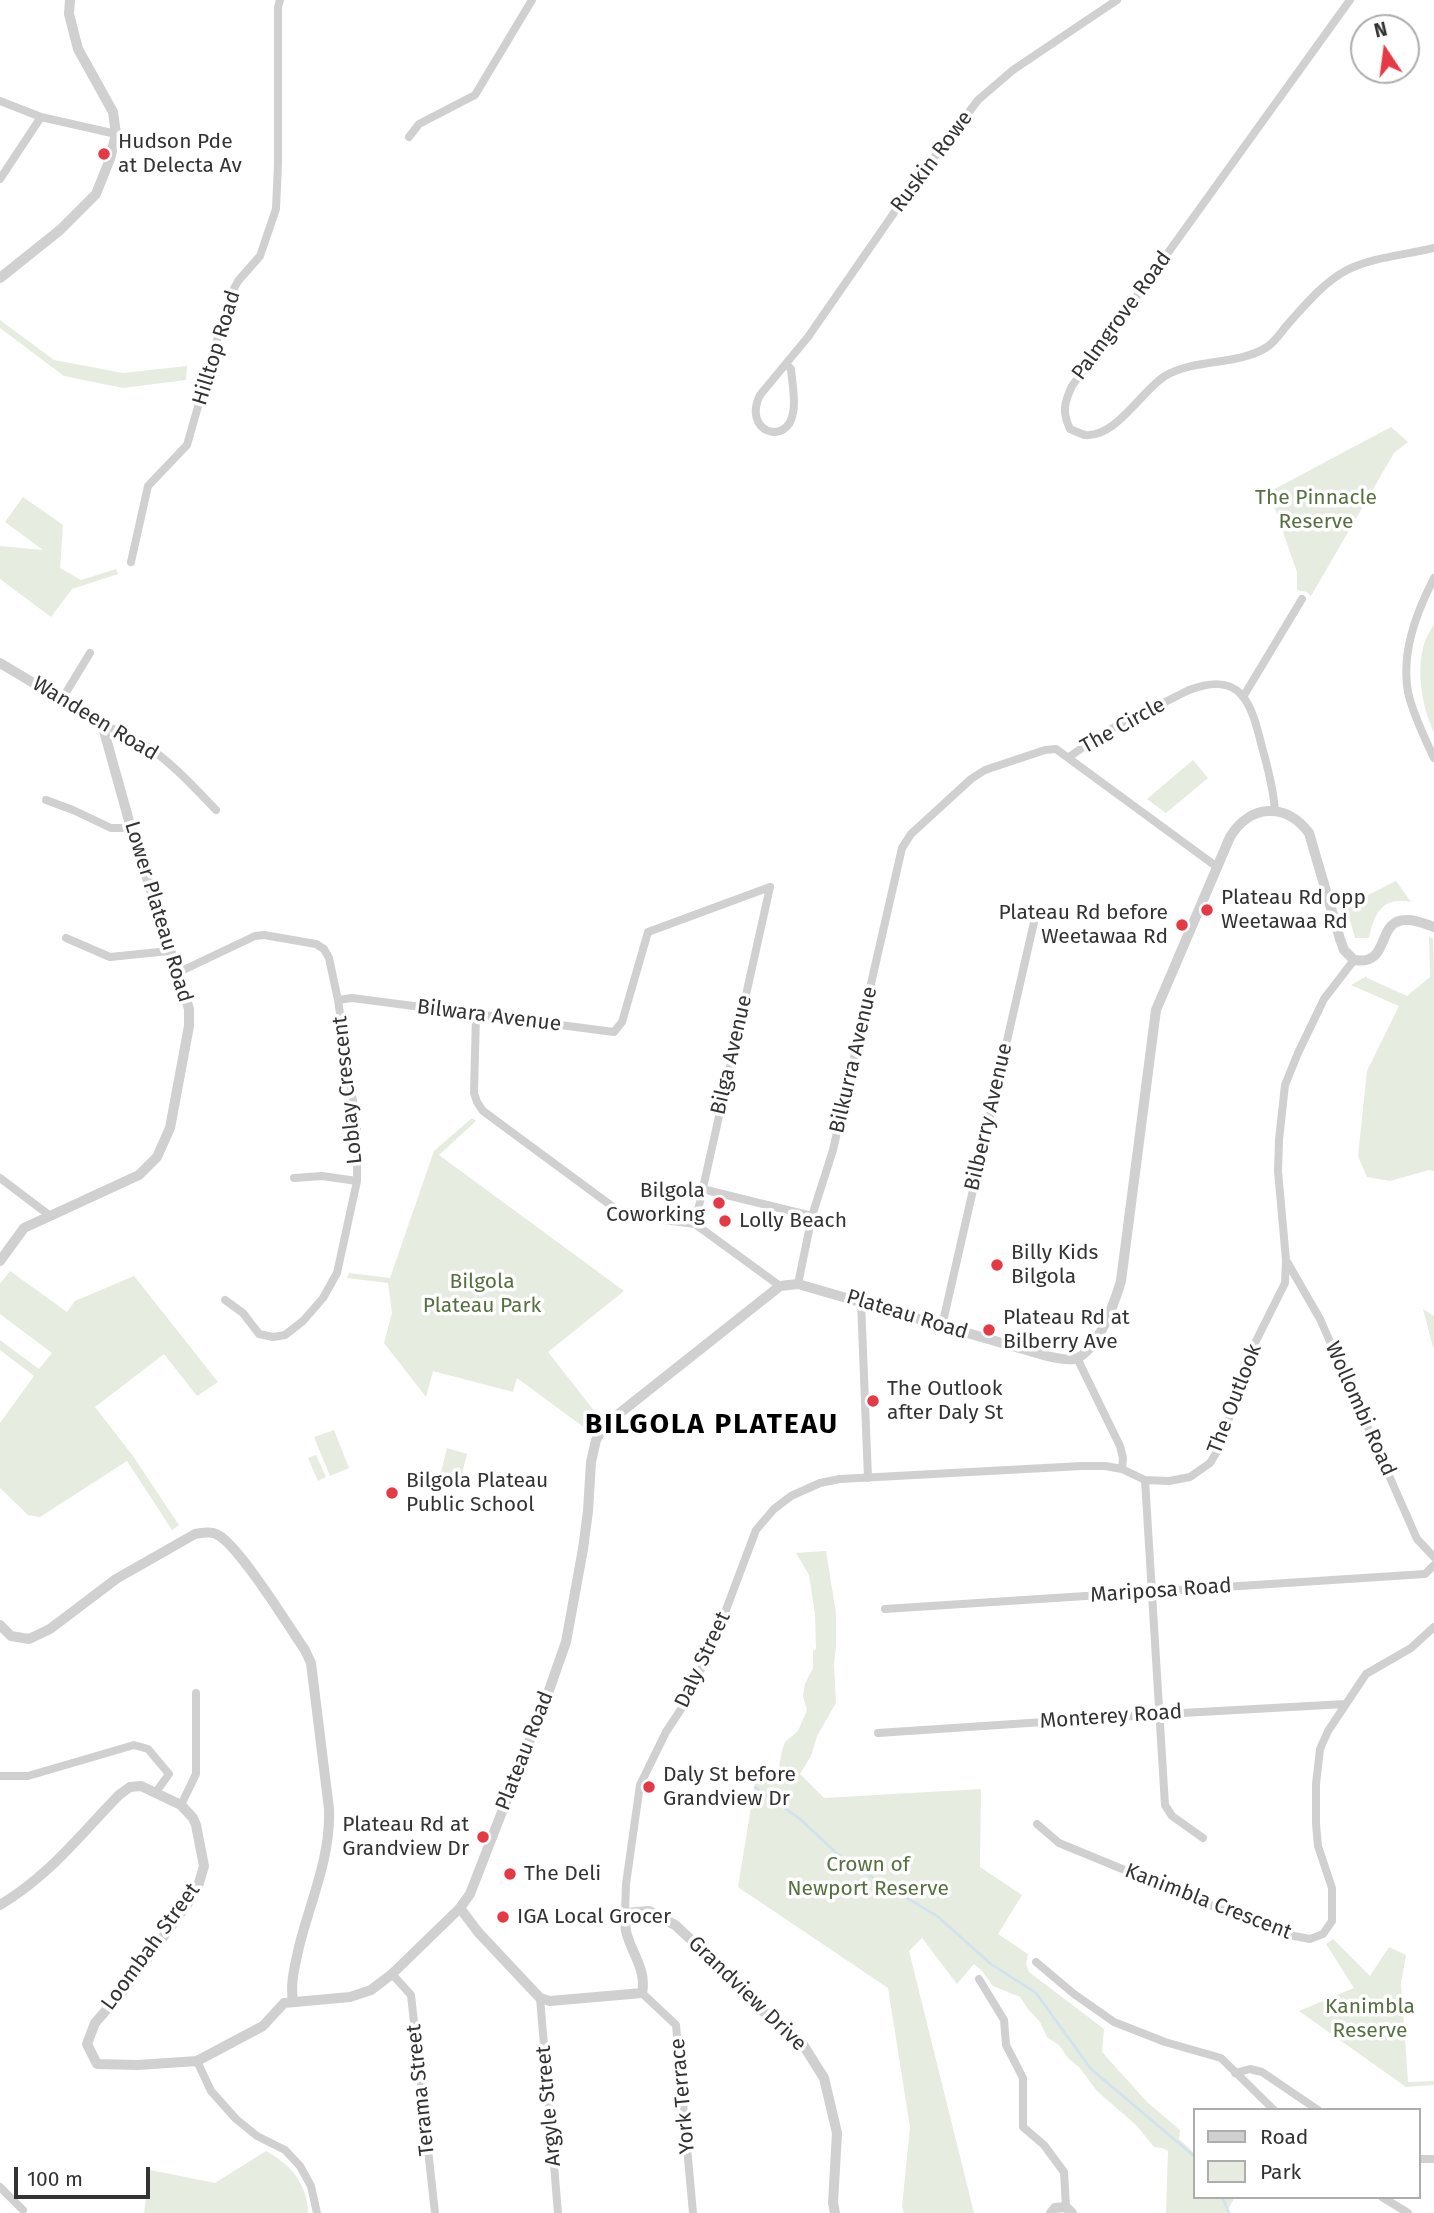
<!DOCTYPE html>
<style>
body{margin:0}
#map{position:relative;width:1434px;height:2213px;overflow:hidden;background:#fff;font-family:"Fira Sans",sans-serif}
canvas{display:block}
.legend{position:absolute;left:1193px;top:2108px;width:228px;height:91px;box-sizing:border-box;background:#fff;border:2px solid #adadad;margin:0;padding:9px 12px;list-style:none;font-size:21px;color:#333}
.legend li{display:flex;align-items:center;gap:14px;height:35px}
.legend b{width:35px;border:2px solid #adadad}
.north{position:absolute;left:1350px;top:14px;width:70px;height:70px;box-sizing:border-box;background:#fff;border:2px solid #adadad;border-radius:50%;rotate:347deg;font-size:19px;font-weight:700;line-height:28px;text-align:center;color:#333}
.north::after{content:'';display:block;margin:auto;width:24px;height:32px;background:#e63946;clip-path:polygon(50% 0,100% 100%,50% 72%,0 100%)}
.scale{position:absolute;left:14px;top:2167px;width:136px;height:32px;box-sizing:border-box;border:4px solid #333;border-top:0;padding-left:9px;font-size:21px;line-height:24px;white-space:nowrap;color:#333;-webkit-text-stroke:5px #fff;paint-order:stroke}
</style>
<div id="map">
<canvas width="1434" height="2213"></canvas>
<ul class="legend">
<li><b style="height:9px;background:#d0d0d0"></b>Road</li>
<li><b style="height:19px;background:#e6ecdf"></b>Park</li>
</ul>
<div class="north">N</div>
<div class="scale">100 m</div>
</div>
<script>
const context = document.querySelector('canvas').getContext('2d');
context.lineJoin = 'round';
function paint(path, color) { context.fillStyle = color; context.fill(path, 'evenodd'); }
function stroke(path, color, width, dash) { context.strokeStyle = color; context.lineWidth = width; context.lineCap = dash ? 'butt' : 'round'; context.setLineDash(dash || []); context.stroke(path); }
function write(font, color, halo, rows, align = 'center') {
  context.font = font + ' "Fira Sans",sans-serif'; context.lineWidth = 7; context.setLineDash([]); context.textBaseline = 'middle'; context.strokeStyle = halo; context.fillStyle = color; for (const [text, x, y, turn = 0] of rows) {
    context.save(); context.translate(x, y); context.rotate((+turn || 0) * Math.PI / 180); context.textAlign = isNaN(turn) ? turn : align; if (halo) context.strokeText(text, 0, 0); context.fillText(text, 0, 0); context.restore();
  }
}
paint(new Path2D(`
 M0,320L54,360L123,373L187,366L186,380L123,388L64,376L0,328Z
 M1391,427L1408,442L1394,453L1311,596L1307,592L1297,590V572L1269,492Z
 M23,497L63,525L60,568L81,580L116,569L118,574L72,589L51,617L0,579V546L43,550L5,522Z
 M1434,624V733C1422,706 1416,673 1424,644C1426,637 1431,630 1434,624Z
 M1193,760L1208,778L1166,813L1147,799Z
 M1396,881L1411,902C1382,896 1374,914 1369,938H1355L1346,906Z
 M1429,937L1433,939L1434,967V1171L1429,1170L1390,1181L1367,1177L1358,1156L1367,1071L1399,1006L1351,985L1367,976V978L1407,996L1430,977Z
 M472,1118L476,1121L439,1155L624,1291L548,1352L599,1417L585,1428L517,1378L513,1392L433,1371L426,1397L384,1343L392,1313L388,1283L347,1278L349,1273L390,1278L434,1151Z
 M10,1271L67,1312L75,1301L134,1276L218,1382L197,1396L164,1354L95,1407L133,1456L179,1525L172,1530L127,1461L40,1517L28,1515L0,1488V1423L34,1376L0,1350V1340L39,1369L52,1353L0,1314V1284Z
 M1423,1309L1434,1316V1347H1433Z
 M334,1430L349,1468L330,1476L314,1437Z
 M447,1448L467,1454L459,1485L439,1480Z
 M316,1455L326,1477L318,1481L308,1458Z
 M826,1551L836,1613V1647L834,1664L836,1703L817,1736L811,1756L800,1774L824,1798L981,1789L980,1867L1022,1895L998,1934L1028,1954L1026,1964L1029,1972L1104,2029L1102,2052L1147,2102L1180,2130L1179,2139L1194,2153V2197H1235L1226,2213H1166L1168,2151L1162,2148L1154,2147L1136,2125L1097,2091L1079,2067L1068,2058L1059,2045L1047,2037L1040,2022L1028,2009L1020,1997L993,1986L982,1971L974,1964L957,1984L922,1938L909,1951L974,2213H904L902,2207L910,2127L888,1988L738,1887L758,1764L778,1772L782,1751L785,1742L798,1731L807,1710L803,1696L805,1684L813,1668V1651L816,1649L815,1614L809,1575L796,1553Z
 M1333,1939L1370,1976L1389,1947L1406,1955L1401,1983L1408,2082L1434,2081V2085L1406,2087L1299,2011L1354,1988L1326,1944Z
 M266,2151C291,2165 307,2183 308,2213H144L150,2170L215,2183Z`), '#e6ecdf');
stroke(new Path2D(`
 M755,1787L800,1819L845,1861L937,1916L991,1964L1036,1993L1091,2069L1194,2156
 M1222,2197L1229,2213`), '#cfe2ee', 2.5);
stroke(new Path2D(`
 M1350,0L1072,386C1064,403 1062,412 1070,429C1075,431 1081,434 1085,435C1116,438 1142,390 1165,376C1196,358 1237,366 1267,347C1276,341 1281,332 1288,324C1305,305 1324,282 1347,270C1373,257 1405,255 1434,248
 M0,101L41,117L0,179
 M41,117L116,134
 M409,137L419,124L475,95L532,0
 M786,364L791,369C792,383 796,400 793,413C787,447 742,432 760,395L808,337L914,184L978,100L1013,70L1117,0
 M131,562L148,486L187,445L229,298L238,281L260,256L276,209L278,164V7L280,0
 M1434,578C1416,613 1401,653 1408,692C1412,712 1425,739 1434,758
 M1243,697L1302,599
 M62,699L90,653
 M102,724C113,729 126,734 137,740C168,758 192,785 216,810
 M1069,757L1105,732L1189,690C1242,670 1251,703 1262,747C1268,768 1273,788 1275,810
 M46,800L73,810L111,828H131
 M66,938L110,957L169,951
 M177,973L255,936L264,935L316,944L324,949L329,958L338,1000L357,1128V1181L337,1273L323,1298L303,1321L285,1335L273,1337L259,1334L243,1313L225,1300
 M338,1000L352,998L614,1032L622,1022L648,932L770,887
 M476,1015L474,1093L477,1102L483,1111L624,1215L695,1224L780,1286
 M0,1178L49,1215
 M294,1178L322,1176L357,1181
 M702,1189L812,1216
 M695,1224L770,887
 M1286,1260L1320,1319L1417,1539L1434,1557
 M798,1284L812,1216L833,1150L902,848L911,834L971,779L985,770L1045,750L1056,749L1217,867
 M861,1301L868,1478
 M942,1326L1037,909
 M1077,1358L1120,1446L1123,1458L1122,1469
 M1145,1480L1165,1805L1172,1816L1203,1838
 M885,1609L1425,1574L1434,1565
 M878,1733L1164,1714L1345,1704
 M0,1776H28L134,1745L148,1749L169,1774L156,1792
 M181,1805L196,1774V1693
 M1037,1824L1059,1843L1278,1933L1310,1939L1323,1934L1332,1921V1888L1318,1846L1316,1824V1784L1320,1749L1328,1731L1366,1674L1411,1648L1434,1627
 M625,1913L626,1884L640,1785L666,1732L689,1697L721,1623L756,1530L774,1509L791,1496L820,1483L840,1479L1082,1466H1105L1122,1469L1145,1480L1169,1481L1190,1477L1210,1463L1222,1443L1245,1363L1285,1283L1286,1260L1278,1171L1279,1140L1285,1085L1298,1053L1324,999L1354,960
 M1036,1962L1074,1994L1114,2022L1165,2042L1221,2058L1274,2110
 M392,1974L411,1995L435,2213
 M979,1979L1004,2020L1006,2045L1023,2078V2127L1044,2145L1064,2172L1066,2207
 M642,1993L676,2025L693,2213
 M540,1998L558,2213
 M197,2061L211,2091L236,2119L257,2136L285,2150L300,2166L311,2186L317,2213
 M1235,2073L1250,2069L1262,2072L1318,2110
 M1418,2159H1434
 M0,2187L23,2210
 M1382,2197L1408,2213`), '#d0d0d0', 8);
stroke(new Path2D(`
 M0,278L60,230L96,194L110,159L116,134L113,112L78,49L69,14L70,0
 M0,663L102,724L131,828L189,1009V1026L170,1128L157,1157L139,1175L24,1228L0,1261
 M0,1625L11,1636L29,1639L50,1629L116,1579L195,1534C202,1533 210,1531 216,1534C237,1542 289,1627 305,1650L311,1663L329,1809C331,1857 310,1902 299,1947C295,1966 290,1982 293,2001
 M0,1905C50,1875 79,1836 119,1795L130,1787L141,1786L181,1805L193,1818L196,1825L204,1866L199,1883L188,1903L128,1985L95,2023L87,2044L97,2064L138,2065L197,2061L263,2026L284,2003L350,1997L371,1990L392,1974L460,1908L470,1894L547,1696L566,1642L583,1549L588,1511L591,1462L596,1440L602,1429L611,1420L780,1286L798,1284L1047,1356C1055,1358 1065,1360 1074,1359C1097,1354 1115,1301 1121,1281L1156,1010L1230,837C1250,804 1286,802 1309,833L1340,939L1344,950L1354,960C1392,966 1375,920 1406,920C1415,919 1425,924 1434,927
 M460,1908L478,1932L540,1998L550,2001L642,1993C647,1969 631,1953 626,1931C625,1925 625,1919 625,1913L649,1911L675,1925L721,1967L754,2004L802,2043L824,2078L837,2133L833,2203L835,2213
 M1051,2213L1055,2208L1066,2207L1072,2213`), '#d0d0d0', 10);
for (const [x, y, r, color] of [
 [104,154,7,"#e63946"],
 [1207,910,7,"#e63946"],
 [1182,925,7,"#e63946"],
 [719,1203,7,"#e63946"],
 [725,1221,7,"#e63946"],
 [997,1265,7,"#e63946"],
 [989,1330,7,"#e63946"],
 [873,1401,7,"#e63946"],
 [392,1493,7,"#e63946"],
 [649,1787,7,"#e63946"],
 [483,1837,7,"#e63946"],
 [510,1874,7,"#e63946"],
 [503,1917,7,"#e63946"]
]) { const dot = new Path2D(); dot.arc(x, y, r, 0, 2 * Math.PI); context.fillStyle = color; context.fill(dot); stroke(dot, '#fff', 2.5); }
write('21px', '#333', '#fff', [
 ["Hudson Pde",118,142],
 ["at Delecta Av",118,166],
 ["Plateau Rd opp",1221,898],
 ["Weetawaa Rd",1221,922],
 ["Plateau Rd before",1168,913,"right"],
 ["Weetawaa Rd",1168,937,"right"],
 ["Bilgola",705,1191,"right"],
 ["Coworking",705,1215,"right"],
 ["Lolly Beach",739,1221],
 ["Billy Kids",1011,1253],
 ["Bilgola",1011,1277],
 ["Plateau Rd at",1003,1318],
 ["Bilberry Ave",1003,1342],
 ["The Outlook",887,1389],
 ["after Daly St",887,1413],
 ["Bilgola Plateau",406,1481],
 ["Public School",406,1505],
 ["Daly St before",663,1775],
 ["Grandview Dr",663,1799],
 ["Plateau Rd at",469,1825,"right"],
 ["Grandview Dr",469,1849,"right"],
 ["The Deli",524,1874],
 ["IGA Local Grocer",517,1917]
], 'left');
write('21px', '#333', '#fff', [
 ["Ruskin Rowe",932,162,-53],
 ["Palmgrove Road",1122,316,-54],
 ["Hilltop Road",217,348,-73],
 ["Wandeen Road",95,719,31],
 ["The Circle",1123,726,-29],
 ["Lower Plateau Road",158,912,73],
 ["Bilwara Avenue",489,1016,7],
 ["Bilga Avenue",732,1055,-77],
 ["Bilkurra Avenue",854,1060,-77],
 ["Loblay Crescent",348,1090,-96],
 ["Bilberry Avenue",989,1117,-77],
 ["Plateau Road",907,1315,17],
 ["The Outlook",1235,1399,-69],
 ["Wollombi Road",1360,1409,66],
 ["Mariposa Road",1161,1591,-4],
 ["Daly Street",703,1660,-65],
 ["Monterey Road",1111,1717,-4],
 ["Plateau Road",525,1751,-69],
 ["Kanimbla Crescent",1208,1902,21],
 ["Loombah Street",151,1947,-54],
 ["Grandview Drive",747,1994,44],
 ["Terama Street",421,2090,-96],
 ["York Terrace",683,2096,-95],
 ["Argyle Street",549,2106,-95]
]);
write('21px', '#56703f', '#fff', [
 ["The Pinnacle",1316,498],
 ["Reserve",1316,522],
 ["Bilgola",482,1282],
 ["Plateau Park",482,1306],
 ["Crown of",868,1865],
 ["Newport Reserve",868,1889],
 ["Kanimbla",1370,2007],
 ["Reserve",1370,2031]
]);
context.letterSpacing = '2px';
write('bold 28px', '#000', '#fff', [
 ["BILGOLA PLATEAU",712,1425]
]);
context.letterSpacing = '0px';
</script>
